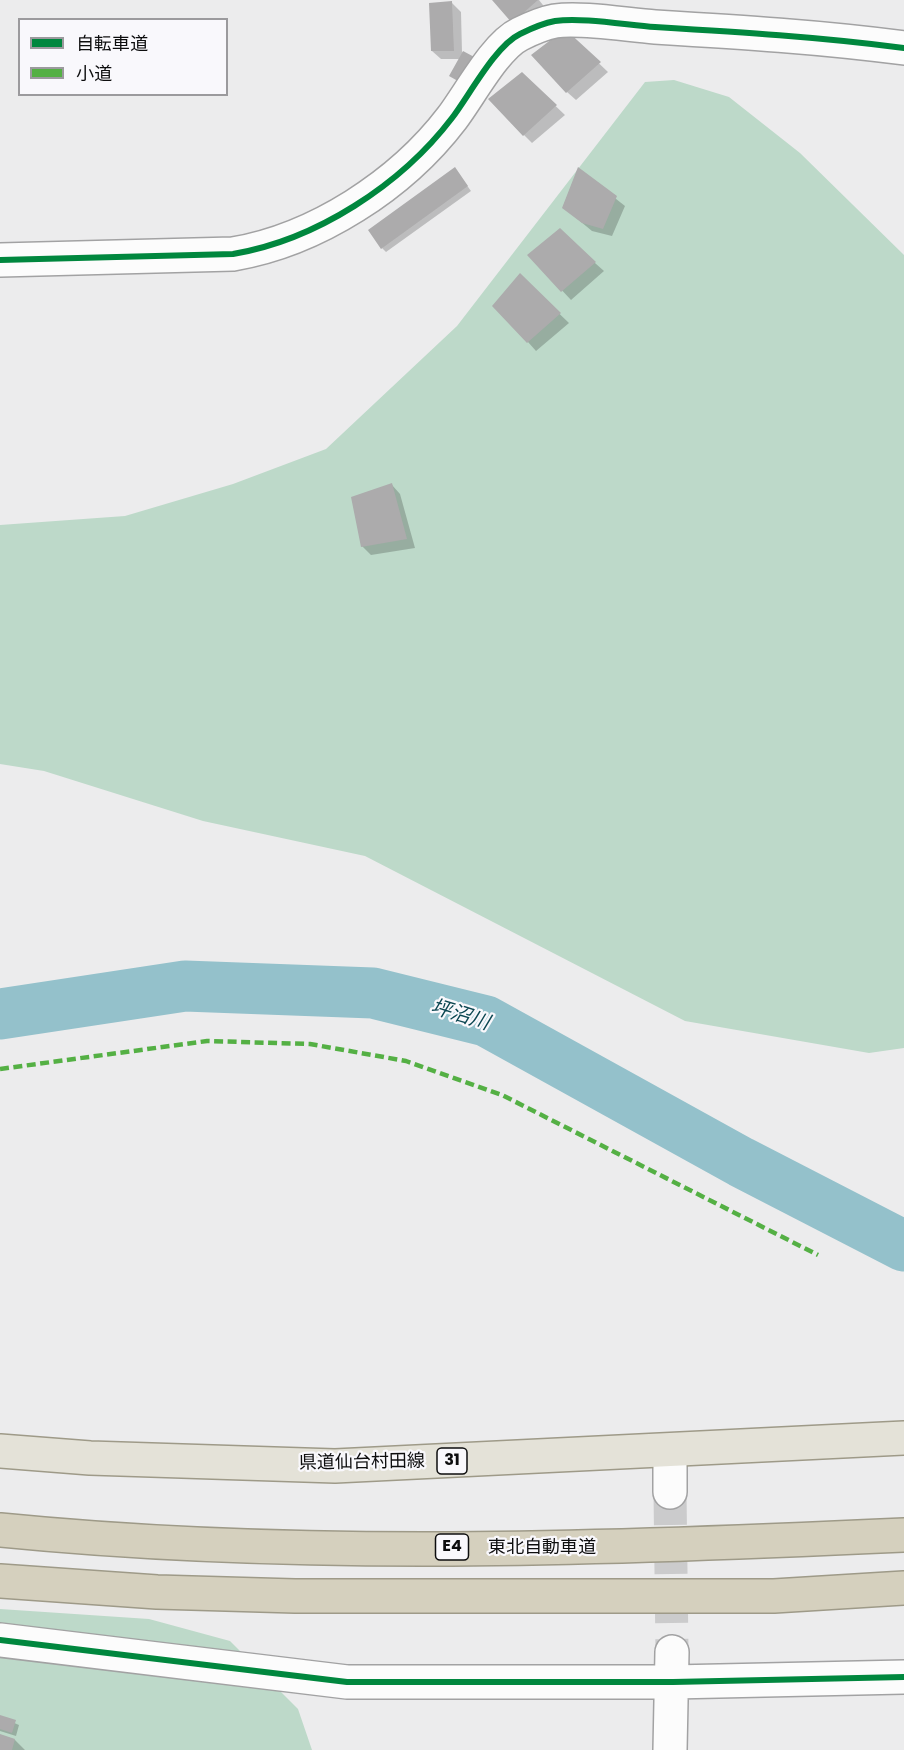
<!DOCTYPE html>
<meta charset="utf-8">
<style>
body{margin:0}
#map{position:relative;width:904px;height:1750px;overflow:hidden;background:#ececed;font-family:Poppins,"Noto Sans JP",sans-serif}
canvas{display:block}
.legend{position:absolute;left:18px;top:18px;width:210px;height:78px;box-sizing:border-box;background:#f9f8fc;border:2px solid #9b9a9d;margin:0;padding:8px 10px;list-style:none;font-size:18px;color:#0d0d0e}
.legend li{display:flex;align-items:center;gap:12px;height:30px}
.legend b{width:30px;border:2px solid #9b9a9d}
</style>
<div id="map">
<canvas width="904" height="1750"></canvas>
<ul class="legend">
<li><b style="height:8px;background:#00873e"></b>自転車道</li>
<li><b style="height:8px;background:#54b044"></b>小道</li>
</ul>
</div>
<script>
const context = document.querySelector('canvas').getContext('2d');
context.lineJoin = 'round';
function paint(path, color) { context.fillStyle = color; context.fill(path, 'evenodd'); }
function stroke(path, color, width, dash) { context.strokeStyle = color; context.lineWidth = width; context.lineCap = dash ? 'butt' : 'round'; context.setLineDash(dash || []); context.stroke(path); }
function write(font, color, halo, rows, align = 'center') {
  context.font = font + ' Poppins,"Noto Sans JP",sans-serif'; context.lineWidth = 4.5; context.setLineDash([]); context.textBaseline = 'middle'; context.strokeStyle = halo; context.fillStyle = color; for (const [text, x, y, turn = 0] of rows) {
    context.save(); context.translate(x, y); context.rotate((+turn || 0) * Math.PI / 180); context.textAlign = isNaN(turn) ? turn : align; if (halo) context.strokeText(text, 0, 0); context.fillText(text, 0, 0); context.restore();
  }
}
paint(new Path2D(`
 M674,80L729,97L800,153L904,255V1048L869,1053L685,1021L365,856L203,821L44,771L0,764V525L125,516L233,484L326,449L457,326L645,82Z
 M0,1609L149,1619L230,1641L298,1709L312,1750H0Z`), '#bdd9c9');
paint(new Path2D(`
 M494,0H539L546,9L521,30Z
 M452,3L461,12L462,52L478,61L469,88L451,76L461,59H441L432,51Z
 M565,31L608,72L576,100L567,92Z
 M522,74L565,115L532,143L524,135Z
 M578,169L625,206L612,236L592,231L563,207Z
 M458,173L471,191L386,252L382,248Z
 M529,255L595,263L604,271L571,300Z
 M520,276L569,323L536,351L528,342Z
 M392,485L400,494L415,548L371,555L362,546Z
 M0,1717L19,1725L16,1736L0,1731Z
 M0,1735L15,1740L25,1750H0Z`), '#0003');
stroke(new Path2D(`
 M0,1014L185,986L373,993L486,1021L741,1162L904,1246`), '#94c1cb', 51);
paint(new Path2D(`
 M492,0H538L512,23Z
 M452,1L454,51H431L429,3Z
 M565,29L601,62L566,93L531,55Z
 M463,51L478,59L465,85L449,76Z
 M522,72L557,105L523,136L488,99Z
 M455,167L468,186L381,249L368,230Z
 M578,167L617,196L603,229L582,223L562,208Z
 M560,228L596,262L561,292L527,255Z
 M520,273L561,313L527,343L492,306Z
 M392,483L407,539L361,547L351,497Z
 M0,1715L16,1720L12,1733L0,1729Z
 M0,1734L15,1739L12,1750H0Z`), '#acabac');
stroke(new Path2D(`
 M670,1492L672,1652`), '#cbcbcc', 33, [33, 16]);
const minor = new Path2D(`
 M0,260L233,254C316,240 401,185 452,118C469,96 495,46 520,34C530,29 544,23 555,21C581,17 627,25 655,27C738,32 821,37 904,48
 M670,1451V1492
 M0,1640L347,1682H673L904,1677
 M670,1750L672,1652`);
const major = new Path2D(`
 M0,1451L90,1458L335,1466L904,1438`);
const highway = new Path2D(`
 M0,1530C300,1560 604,1549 904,1535
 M0,1581L157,1592L295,1596H774L904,1588`);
stroke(minor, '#a2a2a3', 36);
stroke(major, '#9e9a88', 36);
stroke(highway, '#9e9a88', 36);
stroke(minor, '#fcfcfc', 33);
stroke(major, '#e4e2d8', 33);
stroke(highway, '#d5d0be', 33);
stroke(new Path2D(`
 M0,1069L207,1041L310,1044L406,1061L502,1095L818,1255`), '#54b044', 4.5, [9, 4.5]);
stroke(new Path2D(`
 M0,260L233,254C316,240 401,185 452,118C469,96 495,46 520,34C530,29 544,23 555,21C581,17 627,25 655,27C738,32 821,37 904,48
 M0,1640L347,1682H673L904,1677`), '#00873e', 6);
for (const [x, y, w] of [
 [452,1461,30],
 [452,1547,33]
]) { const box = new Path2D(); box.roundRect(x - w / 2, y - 13, w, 26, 4.5); context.fillStyle = '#f9f8fc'; context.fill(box); stroke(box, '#0d0d0e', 1.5); }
write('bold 16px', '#0d0d0e', null, [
 ["31",452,1461],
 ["E4",452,1547]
]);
write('18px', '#0d0d0e', '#f9f8fc', [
 ["県道仙台村田線",362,1463,-1],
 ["東北自動車道",542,1548]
]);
write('italic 20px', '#0b4651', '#f9f8fc', [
 ["坪沼川",460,1016,17]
]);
</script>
